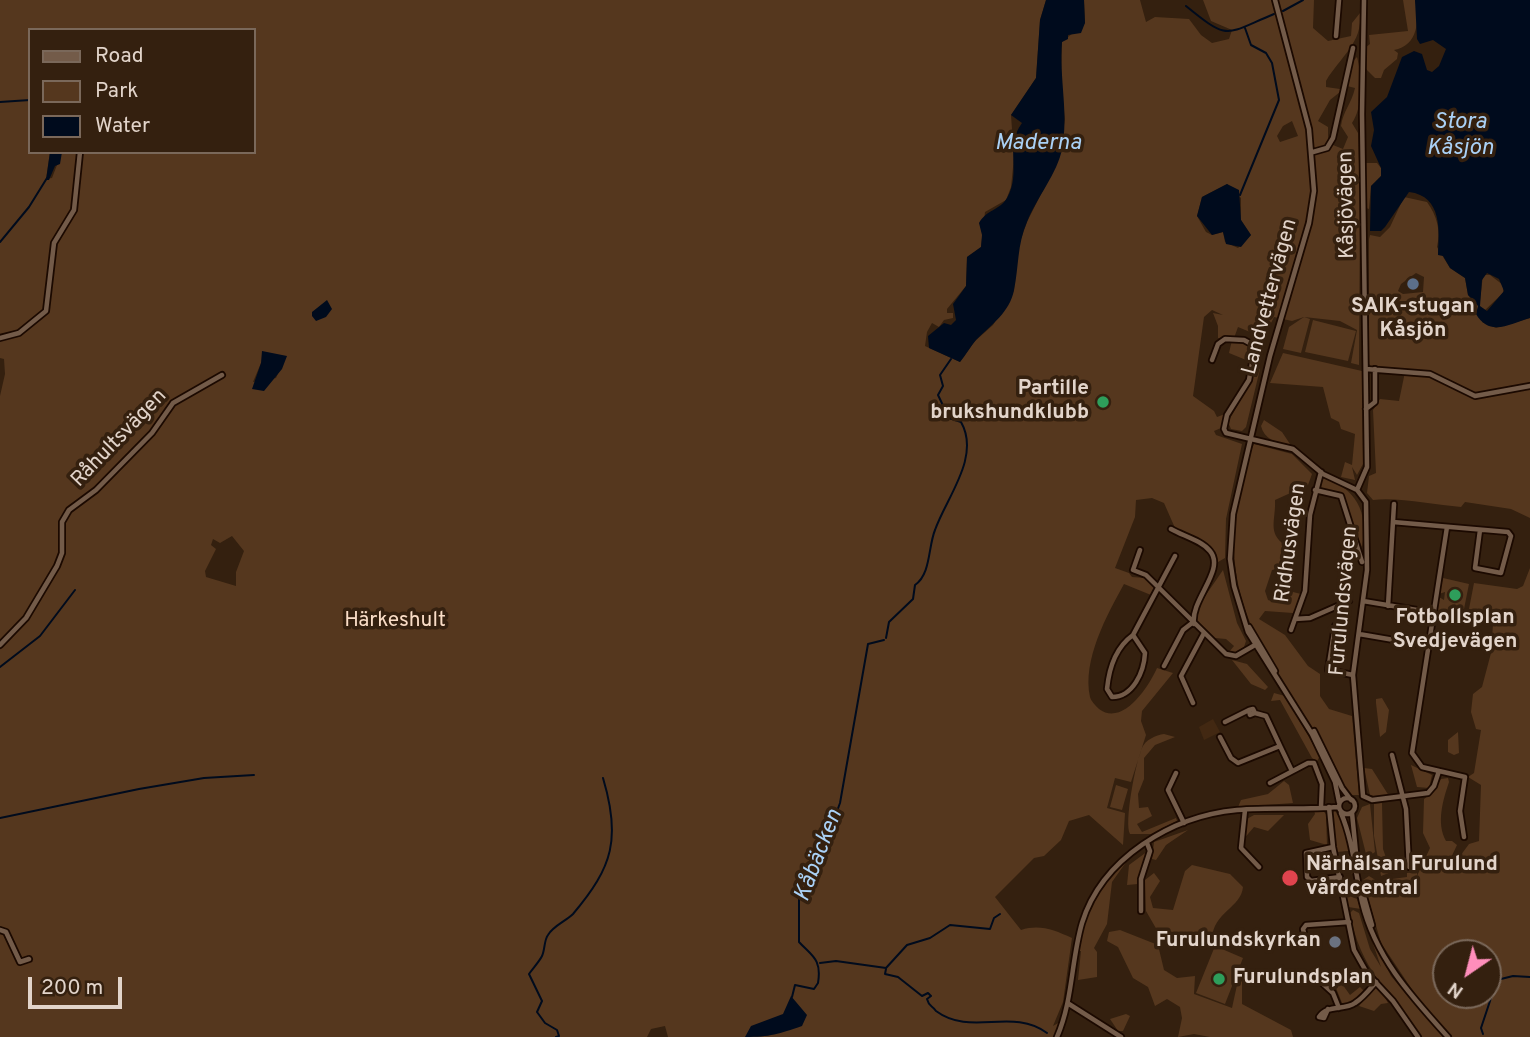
<!DOCTYPE html>
<meta charset="utf-8">
<style>
body{margin:0}
#map{position:relative;width:1530px;height:1037px;overflow:hidden;background:#34200f;font-family:Overpass,sans-serif}
canvas{display:block}
.legend{position:absolute;left:28px;top:28px;width:228px;height:126px;box-sizing:border-box;background:#34200f;border:2px solid #7a685a;margin:0;padding:9px 12px;list-style:none;font-size:21px;color:#e2d4ca}
.legend li{display:flex;align-items:center;gap:14px;height:35px}
.legend b{width:35px;border:2px solid #7a685a}
.north{position:absolute;left:1432px;top:939px;width:70px;height:70px;box-sizing:border-box;background:#34200f;border:2px solid #7a685a;border-radius:50%;rotate:215deg;font-size:19px;font-weight:700;line-height:28px;text-align:center;color:#e2d4ca}
.north::after{content:'';display:block;margin:auto;width:24px;height:32px;background:#ff8ebb;clip-path:polygon(50% 0,100% 100%,50% 72%,0 100%)}
.scale{position:absolute;left:28px;top:977px;width:94px;height:32px;box-sizing:border-box;border:4px solid #e2d4ca;border-top:0;padding-left:9px;font-size:21px;line-height:24px;white-space:nowrap;color:#e2d4ca;-webkit-text-stroke:5px #34200f;paint-order:stroke}
</style>
<div id="map">
<canvas width="1530" height="1037"></canvas>
<ul class="legend">
<li><b style="height:9px;background:#735b49"></b>Road</li>
<li><b style="height:19px;background:#55371e"></b>Park</li>
<li><b style="height:19px;background:#000b1d"></b>Water</li>
</ul>
<div class="north">N</div>
<div class="scale">200 m</div>
</div>
<script>
const context = document.querySelector('canvas').getContext('2d');
context.lineJoin = 'round';
function paint(path, color) { context.fillStyle = color; context.fill(path, 'evenodd'); }
function stroke(path, color, width, dash) { context.strokeStyle = color; context.lineWidth = width; context.lineCap = dash ? 'butt' : 'round'; context.setLineDash(dash || []); context.stroke(path); }
function write(font, color, halo, rows, align = 'center') {
  context.font = font + ' Overpass,sans-serif'; context.lineWidth = 7; context.setLineDash([]); context.textBaseline = 'middle'; context.strokeStyle = halo; context.fillStyle = color; for (const [text, x, y, turn = 0] of rows) {
    context.save(); context.translate(x, y); context.rotate((+turn || 0) * Math.PI / 180); context.textAlign = isNaN(turn) ? turn : align; if (halo) context.strokeText(text, 0, 0); context.fillText(text, 0, 0); context.restore();
  }
}
paint(new Path2D(`
 M1213,719L1220,732L1204,740L1199,727Z`), '#422812');
paint(new Path2D(`
 M0,0H1046L1040,20L1036,78L1011,115L1014,158L1011,187L1006,200L985,212L981,247L967,257L966,286L947,309V313H953V318L944,320L939,327L932,323L927,332L925,346L960,362L974,342L993,325L1014,291L1017,250L1027,222L1059,158L1065,119L1061,85L1062,42L1085,23L1084,0H1140L1146,22L1155,17L1189,19L1201,35L1212,43L1229,39L1232,30L1211,21L1203,0H1314L1313,28L1328,41L1351,36L1352,23L1360,13C1363,43 1340,57 1326,81V87L1340,89V92L1330,100L1318,121L1328,127V143L1343,149L1348,137L1341,126C1343,111 1351,105 1355,88L1347,86L1351,63L1357,57C1362,75 1363,108 1352,123L1358,133L1359,163H1377L1381,168V176L1371,186L1369,209L1360,206L1359,365L1351,363L1357,330L1340,321L1304,317L1310,319L1301,353L1283,349L1289,327L1304,317L1292,321L1274,317L1269,327L1250,332L1238,327L1234,338H1218V326L1213,313L1223,315L1212,310L1204,317L1193,396L1214,411L1217,417L1225,414L1221,428L1214,431L1216,435L1242,444L1226,519L1225,558L1218,562L1212,548L1175,528L1164,503L1152,498L1136,500L1135,517L1115,568L1129,573L1132,577L1145,578L1155,588L1151,595L1124,584C1107,615 1082,660 1090,697C1091,701 1096,706 1099,709C1123,727 1149,686 1157,668L1173,673L1142,711L1141,721L1146,735L1131,782L1115,778L1107,808L1125,813L1123,845L1089,815L1069,821L1061,840L1044,856L1034,858L995,897L1021,930C1040,924 1054,930 1072,938L1063,1002L1053,1026L1060,1022L1054,1037H668L665,1026L651,1029L647,1037H0V396L5,374L4,359L0,358ZM30,30H254V152H62L52,178L46,179L50,152H30ZM1292,121L1298,136L1280,142L1277,136L1283,126ZM1227,184L1241,198V220L1251,235L1238,248L1225,242L1223,232L1212,235L1206,232L1197,216L1202,197ZM284,360L276,378L253,382L261,363ZM232,536L244,551L236,572V586L206,577L205,571L216,549L211,545L213,539L220,543Z
 M1403,0H1415C1420,20 1418,46 1394,50L1398,53L1397,59L1384,70L1381,78H1375L1366,69V47L1370,44L1369,35L1408,31Z
 M1404,197L1427,202C1437,216 1441,230 1437,247L1450,268L1465,278L1468,295L1477,303L1480,301L1483,275H1490L1503,285V293L1484,311L1482,322L1496,328L1530,318V518L1511,509L1465,502L1461,507C1434,505 1399,497 1373,500L1367,493L1369,476L1376,473L1373,410L1380,399L1399,401L1405,372L1373,368L1369,364V239L1370,235L1380,237L1390,227ZM1416,273L1424,277L1423,292L1403,294L1398,291L1401,284Z
 M1313,320L1356,331L1348,361L1305,352Z
 M1232,340L1251,346V362L1229,353Z
 M1283,353L1362,371L1363,464L1357,475L1352,467L1355,480L1341,477L1345,462L1352,465L1355,434L1341,429L1339,422L1331,418L1323,387L1270,383Z
 M1256,365L1260,369L1246,427L1242,431L1231,429L1228,422L1245,392Z
 M1264,420L1282,432L1290,444C1278,445 1264,439 1261,426Z
 M1254,444L1292,454L1312,474L1308,485L1275,500C1276,520 1267,533 1285,545L1287,562L1283,567L1272,570L1265,591L1268,600L1274,602L1293,592L1301,594L1298,610L1293,613L1265,611L1259,619L1285,635L1308,666L1320,674V696L1329,709L1352,716L1359,795H1350C1337,780 1334,760 1323,743C1267,659 1215,597 1241,490C1245,476 1247,457 1254,444Z
 M1322,477C1356,488 1369,512 1362,547L1340,492L1317,488Z
 M1530,568V1037H1451L1423,1006L1381,943L1363,880L1369,876L1377,881L1407,877V873L1417,872V876L1430,848L1423,833L1424,799L1433,792L1441,779L1448,778L1449,782C1443,800 1436,823 1446,841H1452L1457,845L1448,864L1452,867L1469,844L1479,841L1481,785L1468,777L1474,773L1481,730L1476,729L1471,712L1473,694L1482,687L1491,653L1493,624L1484,613L1469,609L1474,583L1517,589L1523,586ZM1446,953H1488V995H1446Z
 M1223,570L1237,623L1246,641L1244,647L1232,654L1229,652L1234,646L1226,639L1215,638L1196,620L1199,605Z
 M1443,578L1469,584L1464,609L1436,612L1439,597L1444,600L1445,592L1439,594Z
 M1232,660L1247,664L1268,687L1265,690L1251,684Z
 M1274,693L1285,696L1320,756L1317,761L1312,758L1280,700L1271,701Z
 M1382,698L1389,710L1386,732L1380,737L1376,703V699Z
 M1458,732L1459,753L1454,755L1448,752V740Z
 M1164,734L1175,737L1155,745L1144,758V779L1138,794L1139,808L1148,807L1152,816L1137,824L1142,832L1176,818L1177,821L1151,834H1130C1124,824 1135,764 1142,748C1145,740 1156,735 1164,734Z
 M1411,765L1432,775L1429,788L1417,787Z
 M1364,768L1372,769L1389,796L1376,797L1370,795Z
 M1284,781L1289,785L1293,803L1238,807L1241,800L1268,794Z
 M1116,785L1128,789L1122,810L1110,807Z
 M1382,803L1383,849L1391,872L1381,876L1374,836V804Z
 M1370,804L1375,852L1367,858L1357,818L1362,807Z
 M1314,810H1322L1326,814L1327,845L1310,840L1308,824L1315,814Z
 M1335,811L1345,826L1349,851L1336,852L1331,814Z
 M1254,815H1284L1268,831L1254,827L1242,841L1245,820Z
 M1188,830L1166,845L1156,860L1152,859L1154,842Z
 M1148,851L1138,884L1127,885L1129,865Z
 M1341,853L1351,855L1355,875L1340,868L1337,857Z
 M1129,858L1112,882L1107,924L1094,948L1097,952V977L1078,980L1081,951H1077C1081,915 1101,881 1129,858Z
 M1192,865L1230,874L1243,887C1241,908 1213,912 1212,939L1161,937L1146,911L1145,880L1154,873L1160,881L1150,897L1153,908L1173,910L1185,871Z
 M1348,881L1350,896L1357,899L1370,935L1391,976L1443,1037H1420C1390,991 1360,970 1350,913L1353,910L1359,913L1370,949L1381,967L1361,909L1348,907L1344,882Z
 M1120,930L1158,945L1164,970L1177,978L1195,976L1194,994L1232,1008L1237,985L1242,981V1004L1291,1030L1293,1037H1210L1194,1034L1178,1037L1182,1018L1180,1007L1167,999L1155,1006L1148,987L1133,978L1118,947L1107,941L1109,932Z
 M1215,946L1243,958L1225,1004L1196,993Z
 M1340,981L1350,995L1360,987L1365,992L1351,1004L1342,1003L1336,988Z
 M1374,987L1382,992L1388,1003L1381,1004L1374,1011L1359,1006Z
 M1126,1014L1130,1016L1123,1031H1118L1110,1019Z`), '#55371e');
paint(new Path2D(`
 M1046,0H1084L1085,23L1081,33L1068,35V39L1062,42C1059,78 1069,114 1062,149C1058,172 1036,199 1027,222C1017,245 1019,266 1014,290C1010,312 991,325 976,340C970,347 966,355 960,362L929,348L928,336L944,323L951,325L956,320L953,304L966,286L967,257L981,247L982,235L979,223C986,210 1000,210 1007,198C1022,172 1004,147 1022,123L1011,115L1036,78L1040,20Z
 M1415,0H1530V318C1511,323 1490,338 1476,314L1478,306L1468,295L1465,278L1450,268L1443,256L1438,255C1439,232 1443,196 1409,192L1385,227L1381,231H1370L1371,186L1381,176V168L1371,146L1374,130L1371,112L1387,97L1402,57L1414,51L1422,54L1427,70L1432,72L1439,66L1446,49L1433,40L1420,44L1417,39ZM1487,273L1499,279L1504,291L1487,311L1480,306L1482,280Z
 M50,152H62L60,164L55,166L49,180H46Z
 M1227,184L1239,190L1241,220L1251,235L1241,247L1226,244L1223,232L1212,235L1197,216L1202,197Z
 M327,300L332,309L326,317L316,321L312,316V312Z
 M262,351L287,356L282,369L264,391L252,389L261,363Z
 M791,996L807,1015L802,1026C779,1034 770,1037 745,1037L751,1026L783,1014Z`), '#000b1d');
stroke(new Path2D(`
 M1186,6C1230,42 1225,34 1274,14
 M1283,11L1303,0
 M0,102L30,100
 M1240,195L1279,100L1272,63L1266,53L1251,45L1245,28
 M0,242L29,207L47,178
 M886,638L889,622L913,599L915,585C931,574 928,547 935,530C946,498 981,457 961,422L949,418L938,395L943,386L940,375L951,359
 M0,667L40,636L75,590
 M0,818L139,789L204,778L254,775
 M820,963L836,961L886,968L907,945L930,938L950,925L990,929L994,918L1000,914
 M886,969L885,974L898,977L922,996L928,993L931,996L927,999C929,1007 932,1005 936,1011C971,1037 1012,1007 1047,1033
 M792,997L795,985L814,989L818,983C822,959 812,956 799,942V899L817,866L840,803L868,644L884,640
 M1483,1034L1481,1028L1497,980L1513,976L1530,977
 M556,1037L559,1036L557,1030L545,1023L537,1012L542,1001L529,974C533,968 539,962 542,956C545,950 544,940 548,935C553,926 566,921 573,914C613,867 621,838 603,778`), '#000b1d', 2);
const minor = new Path2D(`
 M1275,0L1309,129L1314,191L1309,223L1270,356L1233,514L1230,559L1234,586L1248,632L1312,734L1335,782L1339,802
 M1336,36L1339,0
 M1313,152L1327,148L1333,138L1353,48
 M0,338L19,333L46,311L54,243L74,210L80,152
 M1212,360L1218,344L1225,339L1244,340L1255,346L1249,380L1227,415L1224,429L1226,433L1293,449L1323,474L1357,490L1366,502L1367,570L1353,675L1363,796
 M1366,369L1430,374L1475,396L1530,386
 M1366,409L1375,402V369
 M1315,490L1341,496L1362,562
 M1357,490L1367,467L1362,114L1364,0
 M1393,522L1508,532L1511,536L1501,573L1475,568L1480,530
 M1447,527L1412,753L1422,767L1465,777L1460,811L1464,837
 M1171,529C1183,536 1201,540 1210,551C1226,570 1190,600 1194,624
 M1140,550L1133,570L1146,575L1226,654L1236,656L1255,645
 M1363,601L1435,613
 M1388,606L1394,504
 M1295,619L1310,618L1349,601
 M1335,626L1328,670L1353,675
 M1249,627L1275,671
 M1291,630L1305,591L1310,515L1321,472
 M1359,634L1429,646
 M1133,635L1145,653C1144,672 1133,697 1112,697L1107,689C1109,668 1115,648 1133,635L1175,556
 M0,645L26,618L57,566L62,553V522L69,510L96,490L152,433L173,403L222,375
 M1164,666L1183,630L1192,623
 M1193,703L1181,676L1204,633
 M1253,709L1255,713L1250,715L1249,710Z
 M1255,713L1266,716L1280,746
 M1225,722L1249,710
 M1314,731L1342,788L1351,800
 M1220,737L1231,758L1238,763L1280,746L1292,771
 M1392,755L1406,809L1409,867
 M1176,773L1168,790L1184,823
 M1270,783L1308,763H1314L1322,784L1321,807
 M1363,796L1372,800L1428,793L1434,786L1439,771
 M1339 806a8 8 0 1 1 16 0a8 8 0 1 1-16 0Z
 M1329,807L1333,847L1354,950L1367,973L1393,1001L1418,1037
 M1245,810L1241,848L1259,867
 M1341,813C1353,841 1355,872 1362,902C1375,957 1411,996 1448,1037
 M1352,813L1356,853
 M1333,847L1306,853L1307,877L1311,881L1340,877
 M1363,893L1372,925
 M1141,911V879L1150,851L1147,843
 M0,930L6,932L20,962L29,959
 M1305,937L1303,929L1306,925L1349,922
 M1322,983L1333,993L1339,1008
 M1069,1004L1121,1037
 M1328,1009L1324,1018L1319,1017C1327,1004 1344,1011 1355,1003C1363,998 1370,989 1376,982
 M1057,1037C1073,1000 1071,961 1082,923C1102,858 1172,816 1237,810C1271,807 1305,810 1338,807`);
stroke(minor, '#1b0900', 8);
stroke(minor, '#735b49', 4.5);
for (const [x, y, r, color] of [
 [1413,284,7,"#5c6f8a"],
 [1103,402,7,"#2e9e5b"],
 [1455,595,7,"#2e9e5b"],
 [1290,878,9,"#e0444e"],
 [1335,942,7,"#6b7280"],
 [1219,979,7,"#2e9e5b"]
]) { const dot = new Path2D(); dot.arc(x, y, r, 0, 2 * Math.PI); context.fillStyle = color; context.fill(dot); stroke(dot, '#34200f', 2.5); }
write('21px', '#e2d4ca', '#34200f', [
 ["Kåsjövägen",1348,205,-91],
 ["Landvettervägen",1271,297,-75],
 ["Råhultsvägen",120,439,-46],
 ["Ridhusvägen",1292,543,-82],
 ["Furulundsvägen",1345,601,-85]
]);
write('bold 21px', '#e2d4ca', '#34200f', [
 ["SAIK-stugan",1413,308],
 ["Kåsjön",1413,332],
 ["Partille",1089,390,"right"],
 ["brukshundklubb",1089,414,"right"],
 ["Fotbollsplan",1455,619],
 ["Svedjevägen",1455,643],
 ["Närhälsan Furulund",1306,866,"left"],
 ["vårdcentral",1306,890,"left"],
 ["Furulundskyrkan",1321,942,"right"],
 ["Furulundsplan",1233,979,"left"]
]);
write('21px', '#f9dcc6', '#34200f', [
 ["Härkeshult",395,622]
]);
write('italic 23px', '#aad1f6', '#34200f', [
 ["Stora",1460,123],
 ["Kåsjön",1460,149],
 ["Maderna",1038,144],
 ["Kåbäcken",820,856,-69]
]);
</script>
